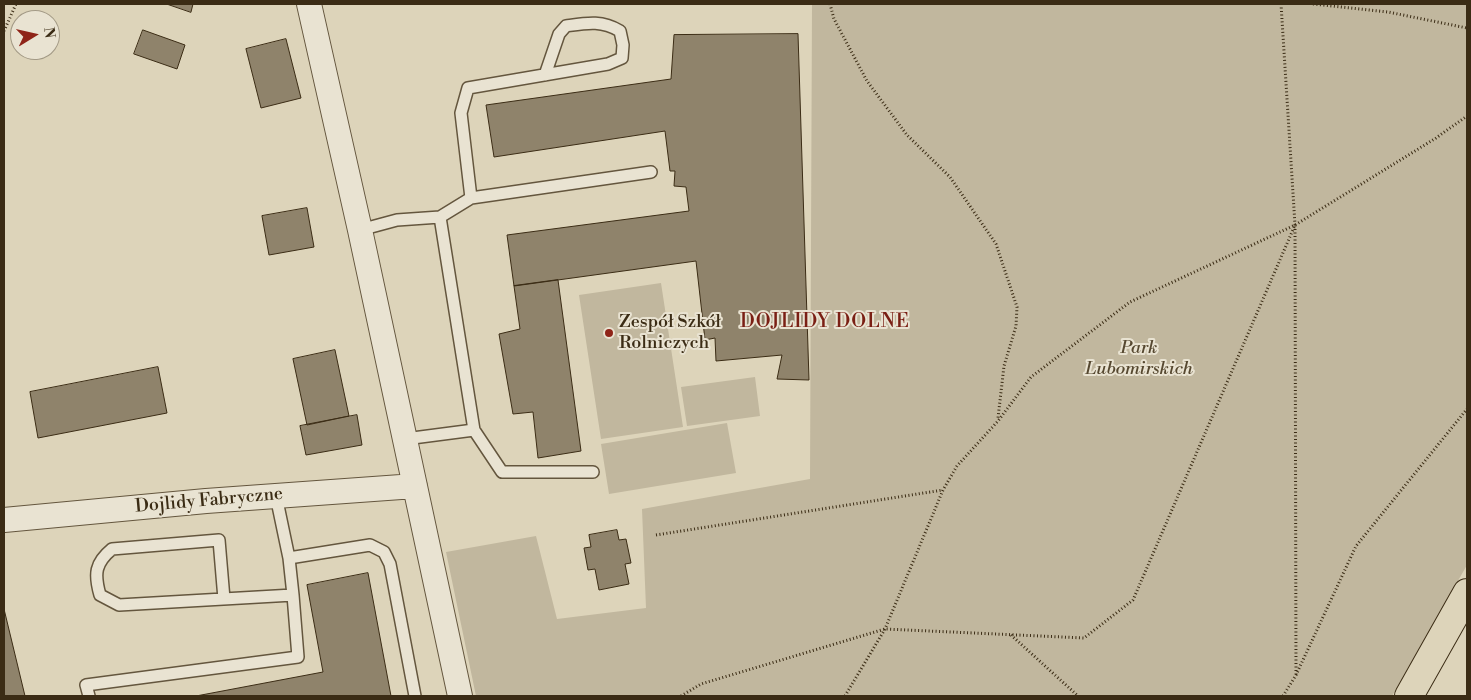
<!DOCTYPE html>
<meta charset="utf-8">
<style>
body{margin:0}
#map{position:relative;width:1471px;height:700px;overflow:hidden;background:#ddd4ba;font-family:"Libre Bodoni",serif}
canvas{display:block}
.frame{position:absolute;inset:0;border:5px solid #3b2c15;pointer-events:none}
.north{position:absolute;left:10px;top:10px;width:50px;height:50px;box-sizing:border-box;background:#e9e3d2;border:1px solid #a39a86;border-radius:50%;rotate:81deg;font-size:14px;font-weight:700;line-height:20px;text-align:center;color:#3b2c15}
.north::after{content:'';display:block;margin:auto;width:18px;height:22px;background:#8f2418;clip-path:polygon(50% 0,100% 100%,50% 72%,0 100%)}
</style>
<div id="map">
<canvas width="1471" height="700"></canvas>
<div class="frame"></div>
<div class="north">N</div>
</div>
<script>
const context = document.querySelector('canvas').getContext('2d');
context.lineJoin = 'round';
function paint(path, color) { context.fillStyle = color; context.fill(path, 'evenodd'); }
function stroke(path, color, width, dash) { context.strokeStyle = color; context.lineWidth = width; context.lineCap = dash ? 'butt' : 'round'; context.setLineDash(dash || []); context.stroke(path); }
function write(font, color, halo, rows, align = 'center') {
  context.font = font + ' "Libre Bodoni",serif'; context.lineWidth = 4; context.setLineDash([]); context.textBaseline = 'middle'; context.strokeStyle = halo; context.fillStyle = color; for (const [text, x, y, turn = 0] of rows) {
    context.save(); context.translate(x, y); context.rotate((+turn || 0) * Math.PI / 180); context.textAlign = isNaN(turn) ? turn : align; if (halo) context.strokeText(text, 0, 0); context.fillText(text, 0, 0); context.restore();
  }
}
paint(new Path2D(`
 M812,4H1467V565L1392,696H476L446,552L536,536L557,619L646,608L642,509L810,479Z
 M661,283L683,427L601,439L579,295Z
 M755,377L760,416L687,426L681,387Z
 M727,423L736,473L609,494L601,444Z`), '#c1b79e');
const building = new Path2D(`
 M167,4H193L191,12Z
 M143,30L185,45L177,69L134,54Z
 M798,34L809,380L777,379L782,355L716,361L715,338L705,340L696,261L514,286L507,235L689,211L686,187L674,186L675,171H670L665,131L494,157L486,105L671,79L674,35Z
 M286,39L301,98L261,108L246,49Z
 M307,208L314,247L269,255L262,216Z
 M558,280L581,451L538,458L533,412L513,414L499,334L520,329L514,286Z
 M335,350L349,416L307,425L293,359Z
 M158,367L167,413L38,438L30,392Z
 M357,415L362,445L306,455L300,426Z
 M617,530L619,540L626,539L631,563L625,564L629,584L599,590L595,569L588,570L584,548L591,547L589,535Z
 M368,573L391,696H196L323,672L307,585Z
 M4,609L25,696H4Z`);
paint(building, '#8f836b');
stroke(building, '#3b2c15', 1);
const lane = new Path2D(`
 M471,198L461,113L468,88L608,64L622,58L623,45L620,31C601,20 587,23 566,26L559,34L545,75
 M440,217L474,430L502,472H593
 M360,230L397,220L440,217L471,198L651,172
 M405,439L474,430
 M276,496L289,558L370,545L384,552L390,564L415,696
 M224,599L219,540L112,549C95,563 94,574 100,595L119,605L293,595L289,558
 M89,696L86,685L298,657L293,595`);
const street = new Path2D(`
 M309,4L360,230L460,696
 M4,520L206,501L415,486`);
const highway = new Path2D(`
 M1409,696L1467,593`);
stroke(lane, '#64563e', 14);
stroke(street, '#64563e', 26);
stroke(highway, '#3b2c15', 30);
stroke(new Path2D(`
 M830,4L834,19L867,81L907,135L950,177L996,244L1017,307L1016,326L1004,366L998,418
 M1281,4L1295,225
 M1313,4L1388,12L1467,28
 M4,31L16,4
 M656,535L943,490
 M1011,635L1078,696
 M681,696L701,684L885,629L1084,638L1133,600L1295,225L1296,675
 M845,696L885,629L943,490L957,466L998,421L1031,377L1130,302L1295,225L1436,138L1467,116
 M1283,696L1296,675L1356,546L1467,409`), '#3b2c15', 3, [1, 2.5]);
stroke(lane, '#e9e3d2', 11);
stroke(street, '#e9e3d2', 24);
stroke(highway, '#ddd4ba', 28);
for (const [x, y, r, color] of [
 [609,333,5,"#8f2418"]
]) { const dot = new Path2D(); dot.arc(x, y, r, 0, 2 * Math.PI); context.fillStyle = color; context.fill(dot); stroke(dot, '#e9e3d2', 2); }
write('18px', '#3b2c15', '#e9e3d2', [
 ["Zespół Szkół",619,323],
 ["Rolniczych",619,344]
], 'left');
write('italic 18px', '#564830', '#e9e3d2', [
 ["Park",1139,349],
 ["Lubomirskich",1139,370]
]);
write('18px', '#3b2c15', '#e9e3d2', [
 ["Dojlidy Fabryczne",209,501,-5]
]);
context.letterSpacing = '1px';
write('19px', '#7a1f14', '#e9e3d2', [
 ["DOJLIDY DOLNE",825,322]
]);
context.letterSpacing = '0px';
</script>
